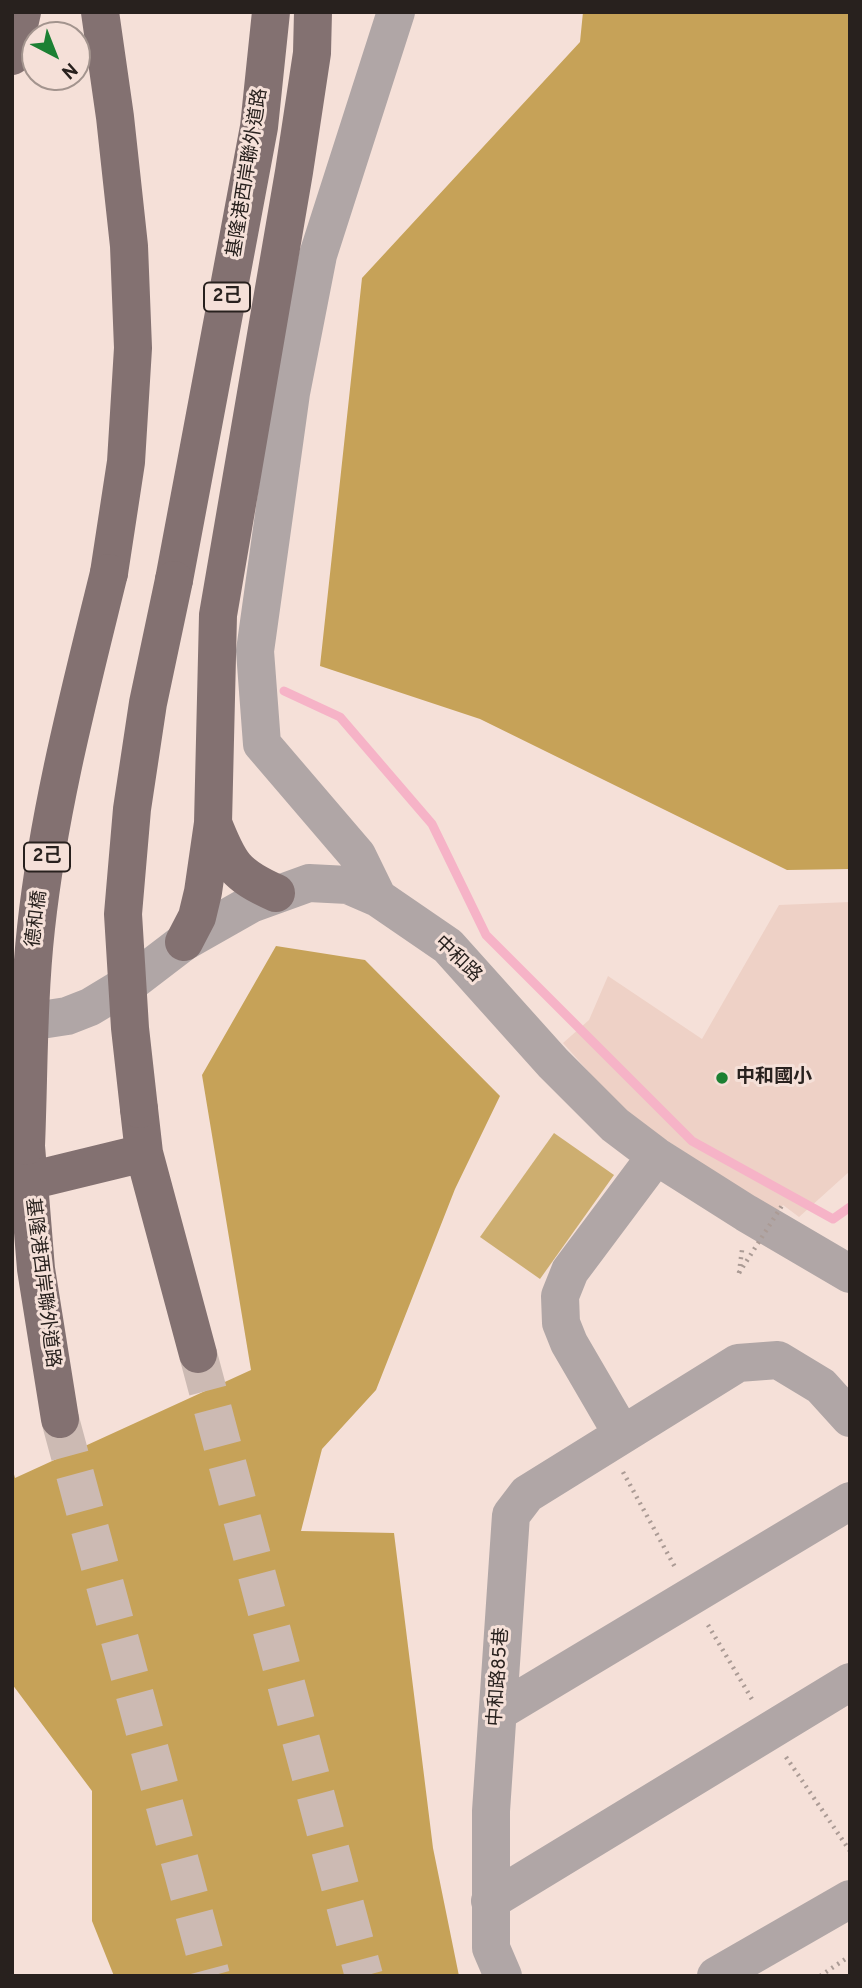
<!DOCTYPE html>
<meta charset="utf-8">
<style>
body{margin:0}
#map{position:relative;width:862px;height:1988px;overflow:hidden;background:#f5e0d8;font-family:Overpass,sans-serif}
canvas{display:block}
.frame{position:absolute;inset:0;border:14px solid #28211e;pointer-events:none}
.north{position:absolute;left:21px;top:21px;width:70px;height:70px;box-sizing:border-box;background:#f5e0d8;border:2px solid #a3948e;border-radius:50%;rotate:138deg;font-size:19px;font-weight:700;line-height:28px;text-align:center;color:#28211e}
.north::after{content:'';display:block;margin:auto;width:24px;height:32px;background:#1c8033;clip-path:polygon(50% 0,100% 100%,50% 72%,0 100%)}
</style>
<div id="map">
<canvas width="862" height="1988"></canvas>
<div class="frame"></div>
<div class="north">N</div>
</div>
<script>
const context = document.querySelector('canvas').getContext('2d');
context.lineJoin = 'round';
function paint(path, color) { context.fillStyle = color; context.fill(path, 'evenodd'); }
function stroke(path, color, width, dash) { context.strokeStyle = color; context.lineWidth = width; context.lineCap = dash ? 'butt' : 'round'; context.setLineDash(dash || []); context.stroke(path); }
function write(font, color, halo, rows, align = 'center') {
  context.font = font + ' Overpass,"Noto Sans TC",sans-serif'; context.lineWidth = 6; context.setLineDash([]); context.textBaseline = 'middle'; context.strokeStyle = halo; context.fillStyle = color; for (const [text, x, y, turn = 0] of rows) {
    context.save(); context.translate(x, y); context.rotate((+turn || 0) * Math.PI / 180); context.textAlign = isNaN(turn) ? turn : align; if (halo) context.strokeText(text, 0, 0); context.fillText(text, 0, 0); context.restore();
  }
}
paint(new Path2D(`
 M850,902V1171L799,1217L783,1205L777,1213L625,1113L563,1043L589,1020L608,976L702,1039L779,905Z`), '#eed1c6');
paint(new Path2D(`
 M554,1133L614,1175L540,1279L480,1237Z`), '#cdae70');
paint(new Path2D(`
 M583,12H850V869L787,870L480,719L320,666L362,278L580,42Z
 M276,946L365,960L500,1096L455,1189L376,1390L322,1449L301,1531L394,1533L433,1848L459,1976H114L92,1921V1791L12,1684V1467L15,1478L251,1370L202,1075Z`), '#c6a258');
stroke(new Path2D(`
 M284,691L340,717L432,824L486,935L692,1141L833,1219L850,1207`), '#f6b3c7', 9);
stroke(new Path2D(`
 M198,1354L364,1976
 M60,1419L211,1976`), '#ccbab3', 38, [38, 19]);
stroke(new Path2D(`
 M739,1273L742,1250
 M623,1472L676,1569
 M708,1625L753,1701
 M786,1757L850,1851
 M820,1976L850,1956`), '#ab9b95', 4.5, [2, 5]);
stroke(new Path2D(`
 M378,898L357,855L262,744L255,651L291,393L318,255L396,12
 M12,1015L41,1020L67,1016L90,1007L133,981L184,942L251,904L309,883L348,885L378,898L448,946L553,1063L615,1125L656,1156L746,1213L850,1274
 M622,1434L569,1343L561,1323L560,1296L570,1271L656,1156
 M498,1712L850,1501
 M490,1901L850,1682
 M503,1976L491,1948V1811L511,1515L527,1494L738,1363L778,1360L821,1386L850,1418
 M716,1976L850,1899`), '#b0a6a6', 38);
stroke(new Path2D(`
 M100,12L115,117L129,246L133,348L126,462L109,573
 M12,56L22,12
 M174,580L259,127L271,12
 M213,823C229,864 235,875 276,893
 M184,942L197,917L203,892L213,823L218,615L294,172L312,53L313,12
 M139,1109L144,1153L198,1354
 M26,1146L36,1269L60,1419
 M29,1181L144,1153`), '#837171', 38);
stroke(new Path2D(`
 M739,1273L783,1204`), '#ab9b95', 4.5, [2, 5]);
stroke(new Path2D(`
 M139,1109L130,1028L123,914L132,809L148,703L174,580
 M26,1146C29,1074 28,1000 36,928C49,808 80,691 109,573`), '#837171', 38);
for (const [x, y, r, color] of [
 [722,1078,7,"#1c8033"]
]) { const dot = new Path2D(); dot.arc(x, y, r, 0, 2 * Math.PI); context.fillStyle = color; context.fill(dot); stroke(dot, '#f5e0d8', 2.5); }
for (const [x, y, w] of [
 [227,297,46],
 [47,857,46]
]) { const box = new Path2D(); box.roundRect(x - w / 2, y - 14.5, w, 29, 5); context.fillStyle = '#f5e0d8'; context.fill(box); stroke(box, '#28211e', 2); }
write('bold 18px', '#28211e', null, [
 ["2己",227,297],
 ["2己",47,857]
]);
write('19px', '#28211e', '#f5e0d8', [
 ["基隆港西岸聯外道路",249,173,-81],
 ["德和橋",38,919,-83],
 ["中和路",457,960,44],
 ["基隆港西岸聯外道路",41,1283,83],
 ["中和路85巷",500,1677,-86]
]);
write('bold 19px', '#28211e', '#f5e0d8', [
 ["中和國小",736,1078]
], 'left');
</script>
